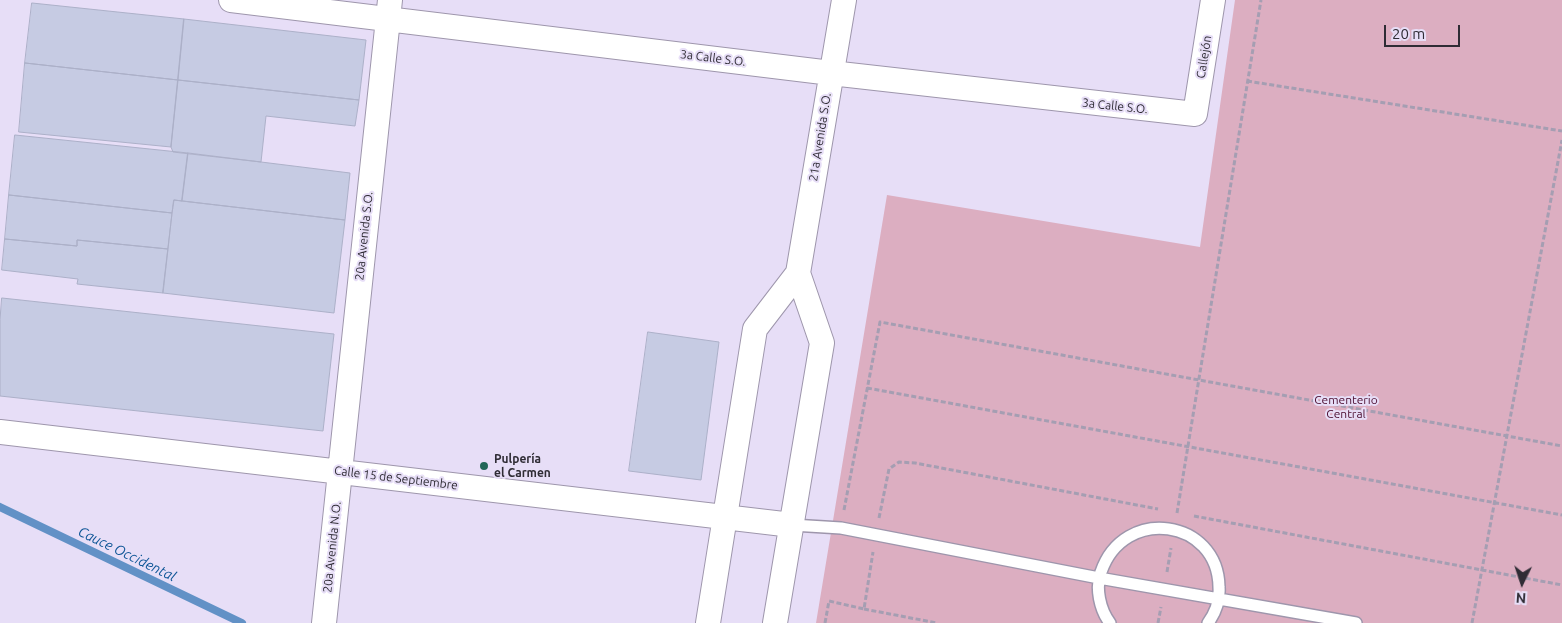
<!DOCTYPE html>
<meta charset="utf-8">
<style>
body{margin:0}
#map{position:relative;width:1562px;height:623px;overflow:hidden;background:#e7def7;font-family:Ubuntu,sans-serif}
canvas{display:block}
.north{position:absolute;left:1497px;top:558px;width:50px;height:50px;-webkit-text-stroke:4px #e7def7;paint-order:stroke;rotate:184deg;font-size:14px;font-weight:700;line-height:20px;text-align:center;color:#2f2c35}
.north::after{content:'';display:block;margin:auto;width:18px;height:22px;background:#2f2c35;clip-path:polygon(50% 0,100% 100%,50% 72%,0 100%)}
.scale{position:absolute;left:1384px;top:25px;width:76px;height:22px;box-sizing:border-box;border:2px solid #2f2c35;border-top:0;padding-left:6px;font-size:15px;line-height:18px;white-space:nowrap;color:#2f2c35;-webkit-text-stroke:4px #e7def7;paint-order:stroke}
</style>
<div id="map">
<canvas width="1562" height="623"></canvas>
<div class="north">N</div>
<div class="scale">20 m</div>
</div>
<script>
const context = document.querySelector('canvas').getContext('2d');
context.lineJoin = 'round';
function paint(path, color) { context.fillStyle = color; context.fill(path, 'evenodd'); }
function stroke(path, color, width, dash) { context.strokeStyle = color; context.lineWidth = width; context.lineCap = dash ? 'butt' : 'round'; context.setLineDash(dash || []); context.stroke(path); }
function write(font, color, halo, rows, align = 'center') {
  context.font = font + ' Ubuntu,sans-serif'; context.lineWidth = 4; context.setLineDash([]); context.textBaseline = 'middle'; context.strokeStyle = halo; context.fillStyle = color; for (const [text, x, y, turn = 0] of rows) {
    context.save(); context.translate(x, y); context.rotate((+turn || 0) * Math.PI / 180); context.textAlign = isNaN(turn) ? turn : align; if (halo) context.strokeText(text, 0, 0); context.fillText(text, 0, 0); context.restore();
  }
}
paint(new Path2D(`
 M1235,0H1562V623H816L887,195L1200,247Z`), '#dcaec1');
stroke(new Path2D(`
 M0,507L242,623`), '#6291c6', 8);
const building = new Path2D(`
 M32,3L184,19L178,80L25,63Z
 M184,19L366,40L359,100L178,80Z
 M25,63L178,80L171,147L19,132Z
 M178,80L359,100L355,126L266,116L261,162L173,152L171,147Z
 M15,135L188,153L182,201L174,200L172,213L9,195Z
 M188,153L350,173L345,220L182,201Z
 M9,195L172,213L168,249L77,240V246L5,239Z
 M174,200L345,220L334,313L163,293Z
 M5,239L77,246V240L168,249L163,293L77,284L78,279L2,270Z
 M2,298L334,334L323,431L0,396V320Z
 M648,332L719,342L701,480L629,471Z`);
paint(building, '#c6cbe3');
stroke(building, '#acb0c8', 1);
const lane = new Path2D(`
 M792,525L841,528L1099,578L1356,623
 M1110,623C1100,610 1095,588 1101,572C1124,505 1218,519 1219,587C1220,601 1216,612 1208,623`);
const street = new Path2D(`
 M231,0L831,73L1195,114L1213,0
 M0,432L792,525
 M324,623L390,0
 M708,623L755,329L798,273
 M775,623L822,343L798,273L844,0`);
stroke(lane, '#9e96ac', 14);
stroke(street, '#9e96ac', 26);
stroke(new Path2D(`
 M1247,81L1562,131
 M867,388L1562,515
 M844,510L880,322L1562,446
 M1177,513L1261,0
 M1194,516L1562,585
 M879,518L889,469L899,462L915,463L1158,509
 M1167,572L1171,548
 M864,609L937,623
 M825,623L829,601L864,609L873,552
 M1158,623L1161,607
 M1472,623L1562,140`), '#a59eb2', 3, [5, 2.5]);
stroke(lane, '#fff', 11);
stroke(street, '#fff', 24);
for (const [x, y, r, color] of [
 [484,466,5,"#216658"]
]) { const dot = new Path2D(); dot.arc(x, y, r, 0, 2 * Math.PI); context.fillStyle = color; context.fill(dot); stroke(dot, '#e7def7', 2); }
write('12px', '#2f2c35', '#e7def7', [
 ["Callejón",1204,57,-81],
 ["3a Calle S.O.",713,58,7],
 ["3a Calle S.O.",1115,106,6],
 ["21a Avenida S.O.",820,137,-81],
 ["20a Avenida S.O.",364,236,-84],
 ["Calle 15 de Septiembre",396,478,7],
 ["20a Avenida N.O.",332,547,-84]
]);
write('12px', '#4c0d30', '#e7def7', [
 ["Cementerio",1346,400],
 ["Central",1346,414]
]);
write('bold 12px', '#2f2c35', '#e7def7', [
 ["Pulpería",494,459],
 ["el Carmen",494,473]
], 'left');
write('italic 14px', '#0f5697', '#e7def7', [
 ["Cauce Occidental",127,554,26]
]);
</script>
